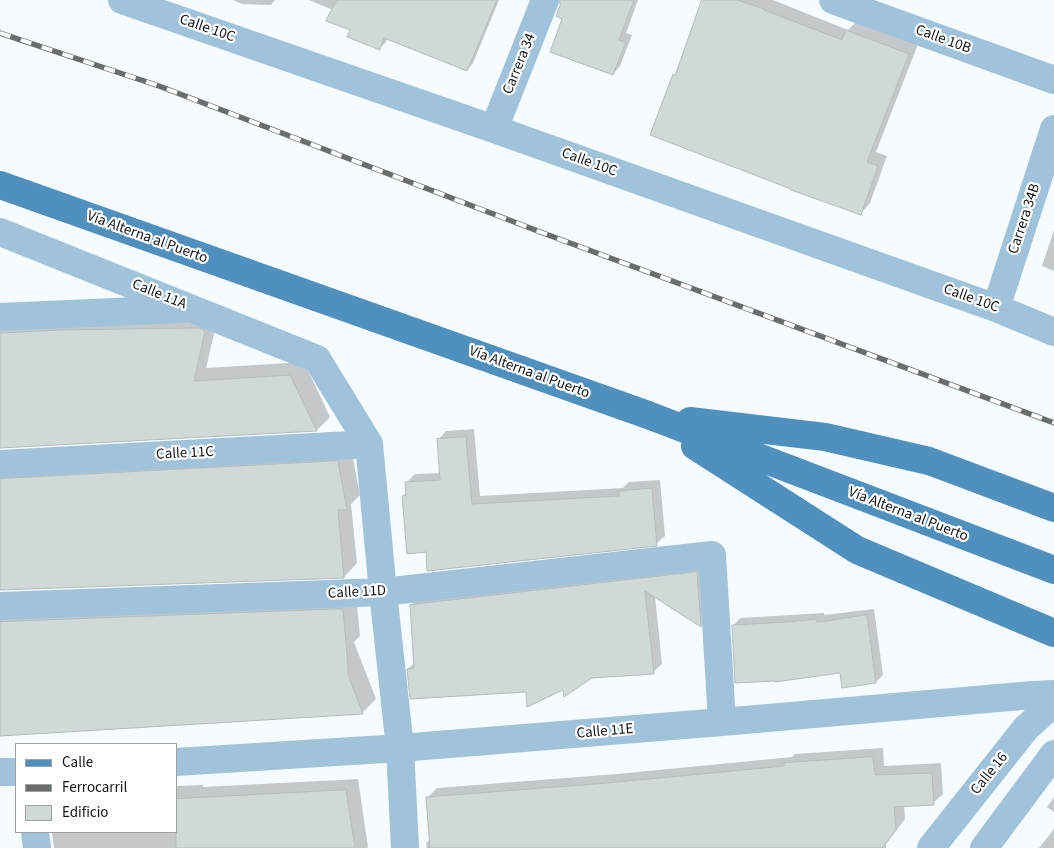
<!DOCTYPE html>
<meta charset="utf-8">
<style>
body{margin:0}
#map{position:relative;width:1054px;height:848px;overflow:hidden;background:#f5fbfe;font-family:"Source Sans 3",sans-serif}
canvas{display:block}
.legend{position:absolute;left:15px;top:743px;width:162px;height:90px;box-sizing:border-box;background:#fff;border:1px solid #a0a1a1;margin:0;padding:6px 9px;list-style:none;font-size:15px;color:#121415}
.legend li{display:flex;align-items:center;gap:10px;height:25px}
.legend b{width:25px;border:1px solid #a0a1a1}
</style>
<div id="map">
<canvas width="1054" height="848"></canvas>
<ul class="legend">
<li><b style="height:6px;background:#5090be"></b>Calle</li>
<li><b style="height:6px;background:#696d6e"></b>Ferrocarril</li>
<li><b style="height:14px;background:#d1d8d8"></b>Edificio</li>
</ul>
</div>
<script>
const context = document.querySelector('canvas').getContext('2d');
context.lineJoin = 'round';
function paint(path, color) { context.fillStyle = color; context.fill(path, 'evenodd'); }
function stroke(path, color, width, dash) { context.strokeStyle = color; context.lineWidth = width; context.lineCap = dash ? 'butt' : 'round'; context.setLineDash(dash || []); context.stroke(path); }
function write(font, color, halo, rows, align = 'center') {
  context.font = font + ' "Source Sans 3",sans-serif'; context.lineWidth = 4.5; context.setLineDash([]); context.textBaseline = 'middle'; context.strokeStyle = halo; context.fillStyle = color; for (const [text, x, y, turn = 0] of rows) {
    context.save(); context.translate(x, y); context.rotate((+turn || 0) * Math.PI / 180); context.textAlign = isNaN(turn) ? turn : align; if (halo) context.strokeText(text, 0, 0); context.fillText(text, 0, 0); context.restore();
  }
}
paint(new Path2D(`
 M233,0H275L271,5L242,4Z
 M309,0H499L473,63L467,70L387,38L386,42L379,49L351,29L333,10Z
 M567,0H638L626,33L632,35L620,66L613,74L564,18Z
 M703,0H773L848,30L857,21L918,44L876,152L887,156L870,203L861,213L674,75L677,72Z
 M1054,230V271L1042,266Z
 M218,317L206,368L304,362L330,417L317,430L0,447V318Z
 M474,429L480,496L623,488L629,482L660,480L665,536L656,544L427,550L403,496L407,492L406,483L415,474L441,473L438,440L446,431Z
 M351,448L360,495L351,504L357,563L344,577L0,589V458Z
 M705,565L708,618L701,626L655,596L662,664L653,672L591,677L564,688L527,691L408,669L415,662L411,605L420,597Z
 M356,596L360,636L354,642L376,699L362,713L0,735V600Z
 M874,609L883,675L876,682L841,671L733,626L740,618L824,613V615Z
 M883,748L884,766L941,763L943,794L933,803L904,805L905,819L886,844V848H427L426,843L431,839L427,798L437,788L617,774L792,757L795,754Z
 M358,779L368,847L367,848H54L52,832H176V786L203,785V787Z
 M1054,797V812L1047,807Z
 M1054,829V848H1039Z`), '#0003');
const building = new Path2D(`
 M337,0H497L467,71L384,38L380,50L347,37L350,30L326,21Z
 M560,0H634L619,40L626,42L613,75L550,52L562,19L556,16L560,6Z
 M702,0H737L764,9V10L842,40L846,30L909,54L867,162L878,166L861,215L791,190V189L650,135L673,74L675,75Z
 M199,328L205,331L194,381L290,375L317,431L0,448V333L61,330Z
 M466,437L472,504L619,496V491L652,488L657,546L427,571L426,552L407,554L402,496L406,495L405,482L440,480L437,439Z
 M338,461L347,510H338L344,578L0,590V479Z
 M697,572L701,627L645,591L654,674L592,678L564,697L563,690L527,707L526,692L410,699L407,669L414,668L410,605Z
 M343,609L349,677L363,714L0,736V622Z
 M867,615L876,683L842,688L840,673L775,682V681L735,683L732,625L787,622L817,619V622Z
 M873,757L875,775L932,773L934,805L894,807L896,830L882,848H430L426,797L607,783L784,766V763Z
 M346,790L355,848H176V799Z`);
paint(building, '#d1d8d8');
stroke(building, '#b5bbbc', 1);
stroke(new Path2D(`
 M122,0L494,129L996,308L1054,332
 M833,0L1054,80
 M494,129L545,0
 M0,232L317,359L369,444L383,592L400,748L405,848
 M996,308L1054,129
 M0,317L183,309
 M0,464L369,444
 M0,606L383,592L712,555L722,722
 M176,762L400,748L722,722L1033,695L1054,694
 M0,772H16
 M35,832L37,848
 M931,848L1026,728L1054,703
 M984,848L1054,754`), '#a1c2db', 28);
stroke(new Path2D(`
 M0,185L648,415L1054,570
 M690,421L825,437L929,461L1054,508
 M695,446L857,550L1054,633`), '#5090be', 28);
const rail = new Path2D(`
 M0,33L159,86L543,233L1054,423`);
stroke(rail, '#696d6e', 5.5);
stroke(rail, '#fff', 4, [11]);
write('15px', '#121415', '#fff', [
 ["Calle 10C",207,29,19],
 ["Calle 10B",943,40,20],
 ["Carrera 34",520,64,-68],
 ["Calle 10C",589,163,20],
 ["Carrera 34B",1025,219,-72],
 ["Vía Alterna al Puerto",147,238,20],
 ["Calle 11A",159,295,22],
 ["Calle 10C",971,299,20],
 ["Vía Alterna al Puerto",529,373,20],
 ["Calle 11C",185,454,-3],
 ["Vía Alterna al Puerto",908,515,21],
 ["Calle 11D",357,593,-3],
 ["Calle 11E",605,732,-5],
 ["Calle 16",990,774,-51]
]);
</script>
